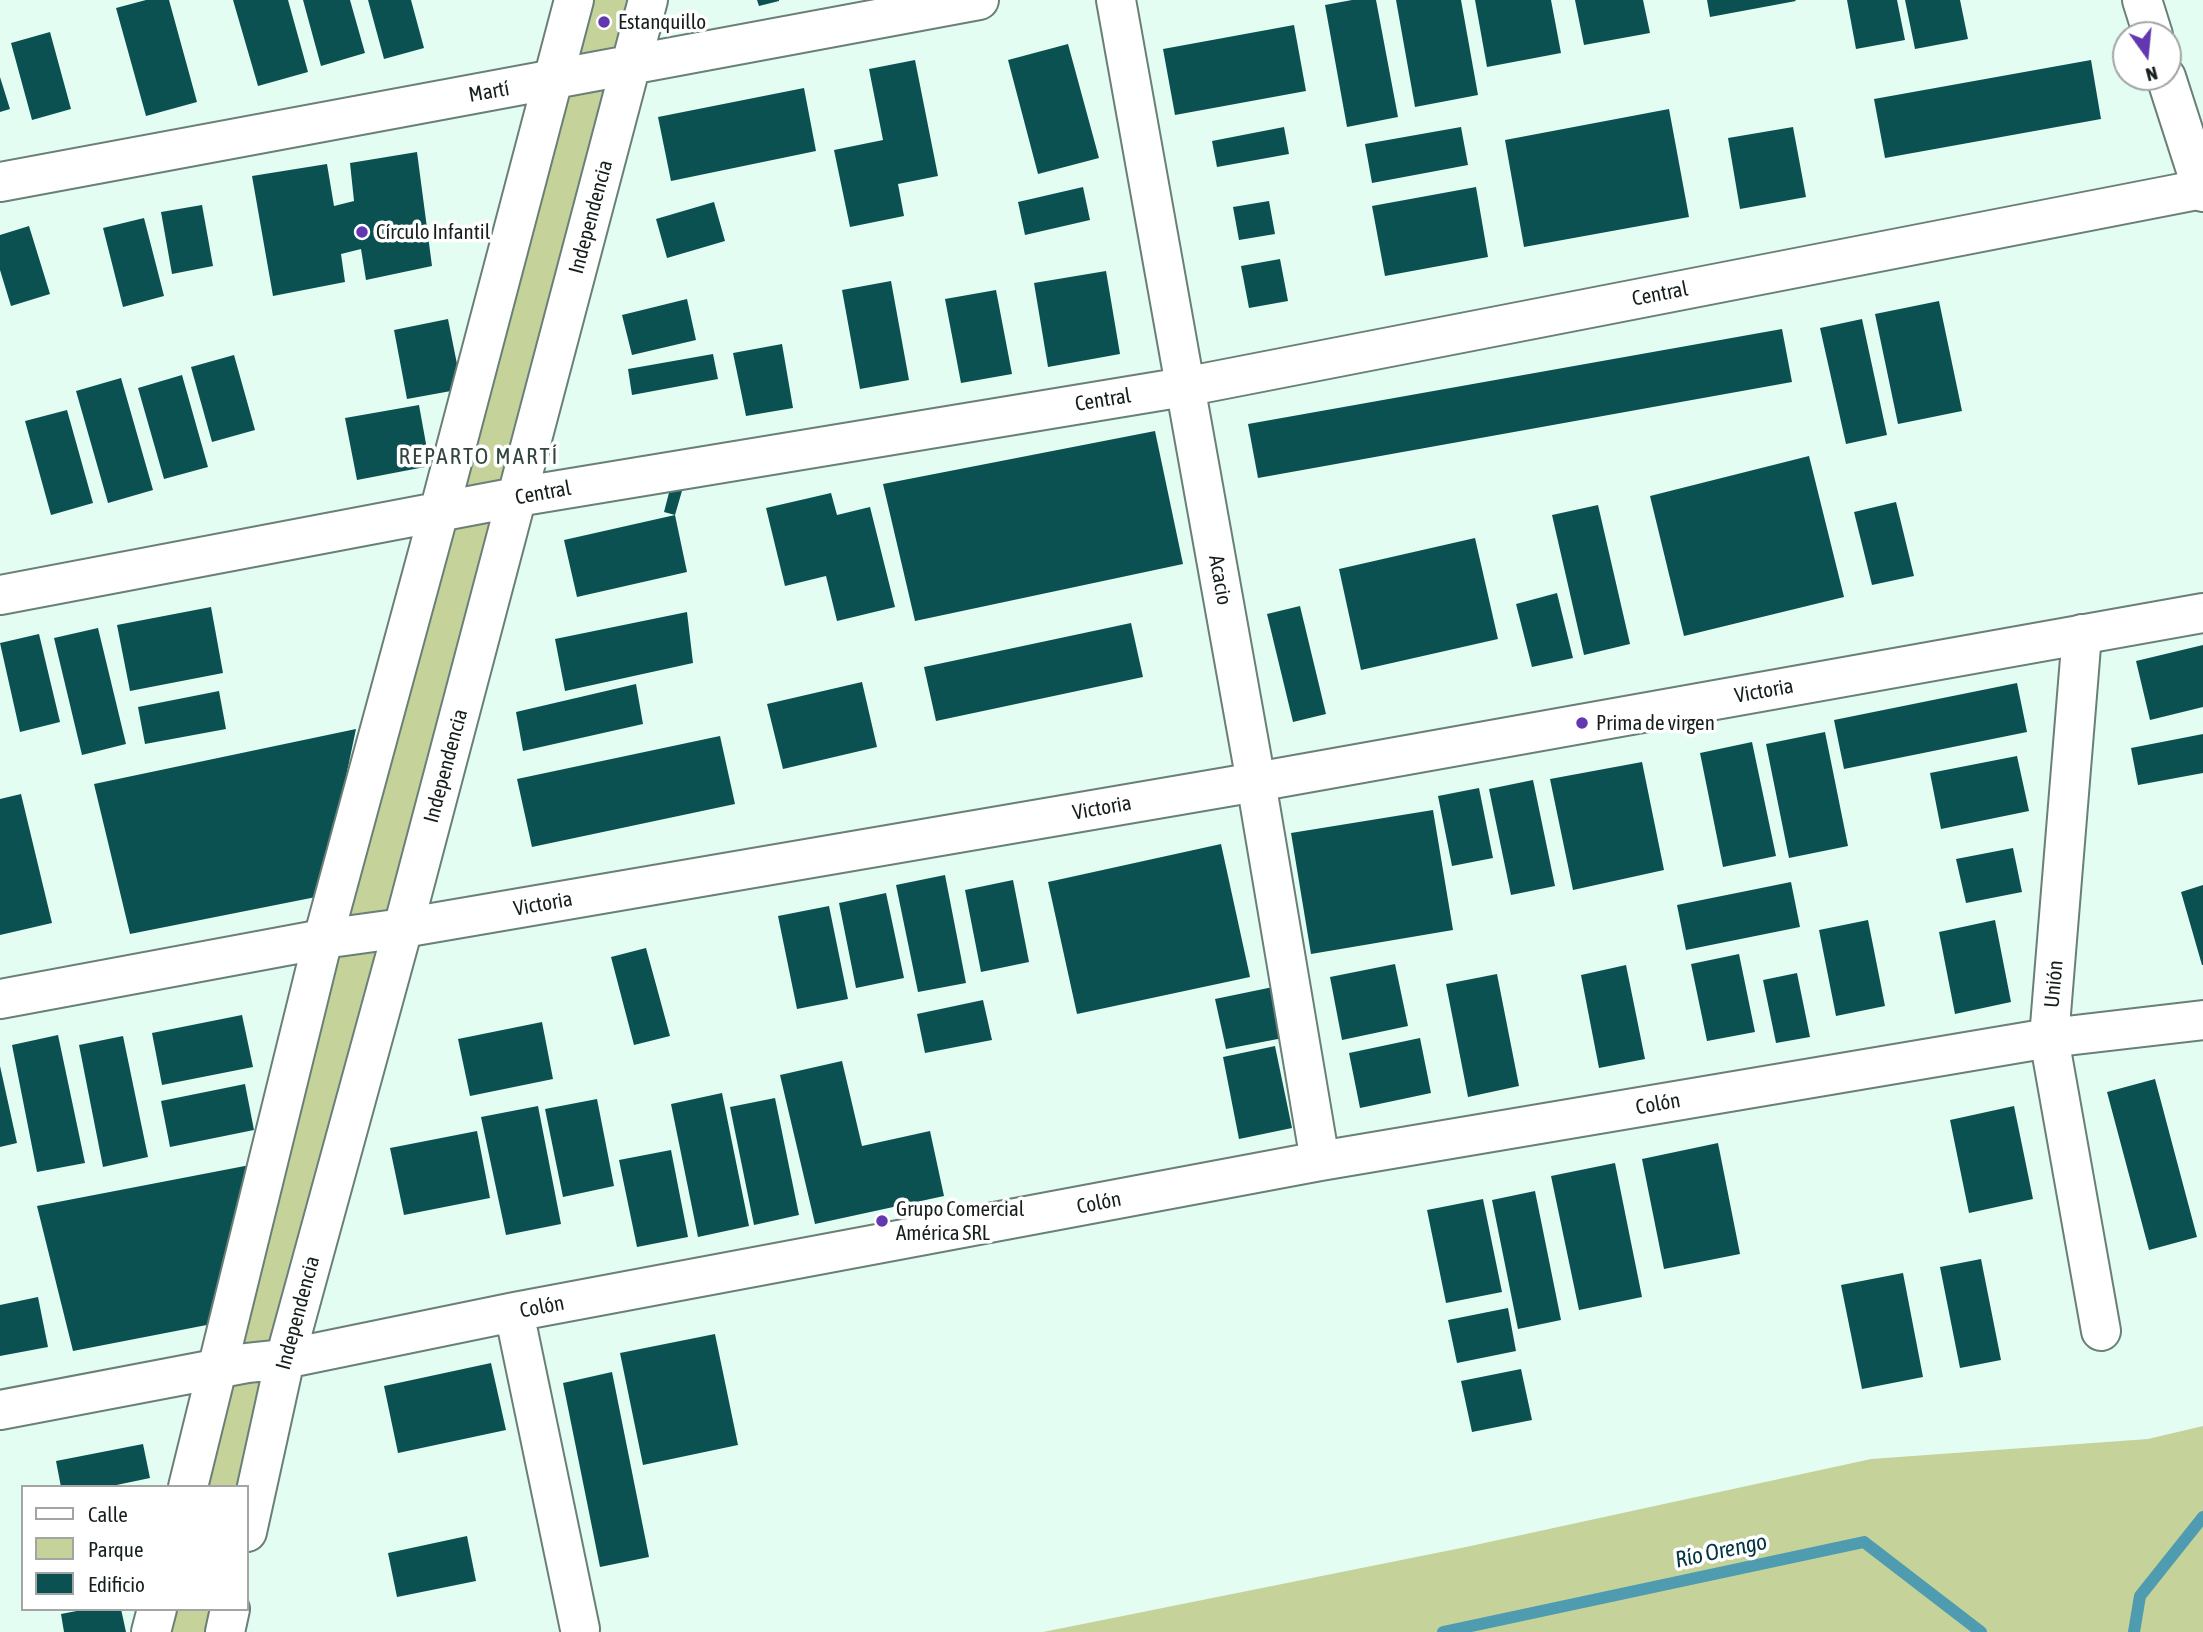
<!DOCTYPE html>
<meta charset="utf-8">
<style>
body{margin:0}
#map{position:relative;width:2203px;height:1632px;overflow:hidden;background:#e4fdf3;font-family:"Asap Condensed",sans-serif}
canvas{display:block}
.legend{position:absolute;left:21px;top:1485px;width:228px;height:126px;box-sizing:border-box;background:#fff;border:2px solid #a2a5a4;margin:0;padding:9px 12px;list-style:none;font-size:21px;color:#161f1c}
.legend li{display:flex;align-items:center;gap:14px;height:35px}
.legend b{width:35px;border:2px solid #a2a5a4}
.north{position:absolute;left:2112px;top:21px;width:70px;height:70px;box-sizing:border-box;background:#fff;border:2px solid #a2a5a4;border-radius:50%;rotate:165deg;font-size:19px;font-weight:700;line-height:28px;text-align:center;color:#161f1c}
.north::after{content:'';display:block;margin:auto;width:24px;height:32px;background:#6337af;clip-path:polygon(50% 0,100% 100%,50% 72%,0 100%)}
</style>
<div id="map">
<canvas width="2203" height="1632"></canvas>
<ul class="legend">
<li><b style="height:9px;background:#fff"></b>Calle</li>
<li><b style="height:19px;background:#c5d39b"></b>Parque</li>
<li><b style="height:19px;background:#0c5151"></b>Edificio</li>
</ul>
<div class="north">N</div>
</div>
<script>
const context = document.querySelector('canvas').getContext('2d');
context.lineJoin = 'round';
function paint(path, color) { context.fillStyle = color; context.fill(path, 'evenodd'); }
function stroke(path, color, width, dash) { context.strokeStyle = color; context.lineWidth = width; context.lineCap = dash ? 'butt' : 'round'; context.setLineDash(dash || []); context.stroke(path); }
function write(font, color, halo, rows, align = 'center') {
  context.font = font + ' "Asap Condensed",sans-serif'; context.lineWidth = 7; context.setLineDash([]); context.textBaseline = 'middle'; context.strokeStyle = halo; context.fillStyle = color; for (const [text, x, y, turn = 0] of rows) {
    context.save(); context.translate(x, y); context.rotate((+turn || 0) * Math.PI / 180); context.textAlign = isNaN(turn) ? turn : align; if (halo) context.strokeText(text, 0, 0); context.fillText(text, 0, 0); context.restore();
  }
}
paint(new Path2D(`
 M586,0H637L246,1487H197Z
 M2203,1426V1632H1043L1466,1547L1871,1459L2148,1439Z
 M165,1609H214L208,1632H160Z`), '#c5d39b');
stroke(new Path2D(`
 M1443,1632L1864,1542L1981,1632
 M2134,1632L2140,1596L2203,1517`), '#4f9baf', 12);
paint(new Path2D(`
 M146,0H169L197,102L146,116L116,8Z
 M233,0H288L308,72L258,86Z
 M303,0H350L365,53L321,66Z
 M368,0H411L424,48L384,59Z
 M757,0H779V1L759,6Z
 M1352,0H1376L1398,117L1347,127L1325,5Z
 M1396,0H1461L1478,95L1415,107Z
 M1475,0H1551L1561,53L1487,67Z
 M1575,0H1643L1650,33L1584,45Z
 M1707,0H1795L1796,1L1710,17Z
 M1847,0H1897L1905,40L1856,49Z
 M1905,0H1960L1968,39L1915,49Z
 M1294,25L1306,91L1175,115L1163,49Z
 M50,32L71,109L32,120L11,43Z
 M1068,44L1099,158L1038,174L1008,60Z
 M915,60L938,176L898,184L904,216L850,227L834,150L883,140L869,69Z
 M2091,60L2101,119L1885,158L1874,99Z
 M0,77L10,109L0,112Z
 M804,88L816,151L671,181L658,117Z
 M1669,109L1689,217L1524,247L1505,140Z
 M1284,127L1289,154L1217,167L1212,141Z
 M1461,127L1468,165L1372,183L1365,144Z
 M1793,127L1806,197L1740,209L1728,138Z
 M417,152L432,266L366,280L361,249L341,254L345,282L273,296L252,176L327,164L334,206L354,201L350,163Z
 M1083,187L1090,220L1025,235L1018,202Z
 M1476,187L1488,257L1385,276L1372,206Z
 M1269,201L1275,234L1239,240L1233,207Z
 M714,202L725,241L667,258L656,219Z
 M202,205L213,266L172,274L161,212Z
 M144,218L164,296L123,307L103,228Z
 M29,226L50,294L11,306L0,270V235Z
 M1280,259L1288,301L1249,308L1241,266Z
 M1106,271L1120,354L1048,367L1034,283Z
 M891,281L909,380L860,389L842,290Z
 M996,290L1012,374L961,383L945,299Z
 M687,299L696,340L632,355L622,315Z
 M1939,301L1962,411L1898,424L1875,314Z
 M448,319L462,389L407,399L394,330Z
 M1862,319L1887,435L1846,444L1820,328Z
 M1782,329L1792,382L1258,478L1248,424Z
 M782,344L793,408L746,416L733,353Z
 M713,354L718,379L632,395L628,369Z
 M234,355L255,430L212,442L191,367Z
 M182,375L208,467L164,479L138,388Z
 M121,378L153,490L108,503L76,391Z
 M419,405L430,466L357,480L345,418Z
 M67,410L93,503L51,515L25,421Z
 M1155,431L1183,564L915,621L883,484Z
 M1809,456L1844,597L1684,636L1650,496Z
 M672,481L684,484L675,515L687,572L577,597L564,540L675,515L664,512Z
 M831,493L837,515L870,507L895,607L837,621L826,576L785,586L766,508Z
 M1896,502L1914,576L1872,585L1854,512Z
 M1598,505L1630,644L1584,655L1552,515Z
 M1475,538L1498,639L1361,670L1339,569Z
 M1557,593L1573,658L1532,667L1516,604Z
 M1300,606L1326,714L1293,722L1267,614Z
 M211,607L223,673L130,691L117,625Z
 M687,612L693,663L565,691L555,639Z
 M1131,623L1143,677L936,721L924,667Z
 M98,628L126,744L82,755L54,638Z
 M39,634L60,722L20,732L0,643Z
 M2203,645V707L2150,720L2136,661Z
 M862,682L877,747L783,769L767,704Z
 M2017,683L2027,732L1844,769L1834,720Z
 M636,684L643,724L523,751L516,712Z
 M219,691L226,729L145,744L138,707Z
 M356,729L321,896L130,934L94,784Z
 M1825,732L1848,846L1789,858L1766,744Z
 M2203,734V773L2138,785L2131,748Z
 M720,736L735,804L532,847L517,779Z
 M1752,742L1776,856L1723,867L1700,753Z
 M2017,756L2029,811L1941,829L1930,773Z
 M1642,762L1664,870L1573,890L1550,779Z
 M1533,780L1555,886L1511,895L1489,789Z
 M1479,788L1493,858L1452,866L1438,796Z
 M21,794L52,923L0,935V799Z
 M1433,810L1453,930L1311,954L1291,833Z
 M1221,844L1250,977L1077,1014L1048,882Z
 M2013,848L2022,892L1966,903L1956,859Z
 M945,875L966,983L918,992L896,885Z
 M1013,880L1029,962L981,972L965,890Z
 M1791,882L1800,927L1686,950L1677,905Z
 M2203,885V965H2202L2181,892Z
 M886,893L904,978L856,988L839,903Z
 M829,906L848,999L797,1009L778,916Z
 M1868,920L1885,1006L1836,1016L1819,930Z
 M1995,920L2011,1002L1955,1014L1939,932Z
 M646,948L670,1036L634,1045L611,957Z
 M1739,954L1755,1032L1707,1041L1691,964Z
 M1395,964L1408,1026L1342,1040L1330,977Z
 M1626,965L1645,1059L1599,1068L1581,975Z
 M1797,973L1810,1037L1776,1043L1763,980Z
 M1497,974L1519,1086L1468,1097L1446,984Z
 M1273,987L1283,1038L1226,1049L1215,999Z
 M983,1000L992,1040L925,1053L917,1014Z
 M242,1015L253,1067L162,1085L152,1033Z
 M542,1022L553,1079L470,1096L458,1039Z
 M58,1035L85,1163L37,1172L12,1045Z
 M123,1036L148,1157L103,1167L79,1045Z
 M1420,1038L1431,1093L1360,1108L1349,1053Z
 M1275,1046L1292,1128L1239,1139L1223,1057Z
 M842,1061L862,1146L930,1131L944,1196L815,1224L780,1075Z
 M0,1066L17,1143L0,1147Z
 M2155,1079L2197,1237L2149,1250L2107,1092Z
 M245,1084L254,1130L170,1147L161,1101Z
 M722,1093L749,1226L698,1237L671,1104Z
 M775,1098L799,1215L754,1225L730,1107Z
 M597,1099L614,1186L563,1197L545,1109Z
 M538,1106L561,1224L506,1235L481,1117Z
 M2014,1106L2033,1199L1969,1213L1950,1120Z
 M477,1131L490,1198L404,1215L390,1148Z
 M1718,1143L1740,1254L1664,1269L1642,1159Z
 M671,1150L688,1237L637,1247L619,1160Z
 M1615,1163L1642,1297L1579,1310L1551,1176Z
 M250,1165L217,1323L73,1351L37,1206Z
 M1535,1191L1561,1320L1518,1329L1492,1200Z
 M1483,1199L1502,1292L1446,1303L1427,1210Z
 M1981,1259L2001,1360L1960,1368L1940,1267Z
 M1903,1273L1923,1377L1862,1389L1841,1285Z
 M38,1297L48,1347L0,1356V1305Z
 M1508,1308L1516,1351L1457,1363L1448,1320Z
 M715,1334L738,1445L643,1465L620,1353Z
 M491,1363L506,1430L398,1453L384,1386Z
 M1521,1369L1532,1420L1472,1432L1461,1381Z
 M612,1372L649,1557L600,1567L563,1383Z
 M143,1444L150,1478L107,1487H61L56,1461Z
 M467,1536L476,1581L397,1597L388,1553Z
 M87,1609H121L126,1632H64L61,1614Z`), '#0c5151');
const minor = new Path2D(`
 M1116,0L1256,782L1320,1161
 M0,182L979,0
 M0,595L517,497L1184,387L2202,189
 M2082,634L2049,1038L2101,1331
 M514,1312L580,1629
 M0,1410L247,1363L285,1359L514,1312L1320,1161L2049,1038L2203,1020
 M188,1487L323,939L439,512L574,0
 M247,1532L285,1359L403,928L648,0
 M151,1632L157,1609
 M225,1632L230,1609`);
const tertiary = new Path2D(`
 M0,999L323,939L403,928L1256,782L2203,613`);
const trunk = new Path2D(`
 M2142,0L2153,35
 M2166,77L2203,192`);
stroke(minor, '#697f77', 42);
stroke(tertiary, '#697f77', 42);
stroke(trunk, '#697f77', 42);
stroke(minor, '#fff', 38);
stroke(tertiary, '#fff', 38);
stroke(trunk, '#fff', 38);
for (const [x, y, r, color] of [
 [604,22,7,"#6337af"],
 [362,232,7,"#6337af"],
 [1582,723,7,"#6337af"],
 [882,1221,7,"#6337af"]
]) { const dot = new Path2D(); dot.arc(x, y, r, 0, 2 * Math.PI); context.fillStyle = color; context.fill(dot); stroke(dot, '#fff', 2.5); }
write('21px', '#161f1c', '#fff', [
 ["Estanquillo",618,22],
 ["Círculo Infantil",376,232],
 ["Prima de virgen",1596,723],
 ["Grupo Comercial",896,1209],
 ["América SRL",896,1233]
], 'left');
write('21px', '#161f1c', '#fff', [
 ["Martí",489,92,-10],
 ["Independencia",591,217,-75],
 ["Central",1660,294,-11],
 ["Central",1103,400,-9],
 ["Central",543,493,-10],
 ["Acacio",1220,580,80],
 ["Victoria",1764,691,-10],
 ["Independencia",446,766,-75],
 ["Victoria",1102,808,-10],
 ["Victoria",543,904,-10],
 ["Unión",2054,984,-85],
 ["Colón",1658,1104,-10],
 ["Colón",1099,1203,-11],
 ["Colón",542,1307,-11],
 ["Independencia",298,1313,-75]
]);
context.letterSpacing = '2px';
write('23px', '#31463e', '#fff', [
 ["REPARTO MARTÍ",479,457]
]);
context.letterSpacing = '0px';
write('italic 23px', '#023542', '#fff', [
 ["Río Orengo",1721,1551,-12]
]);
</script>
